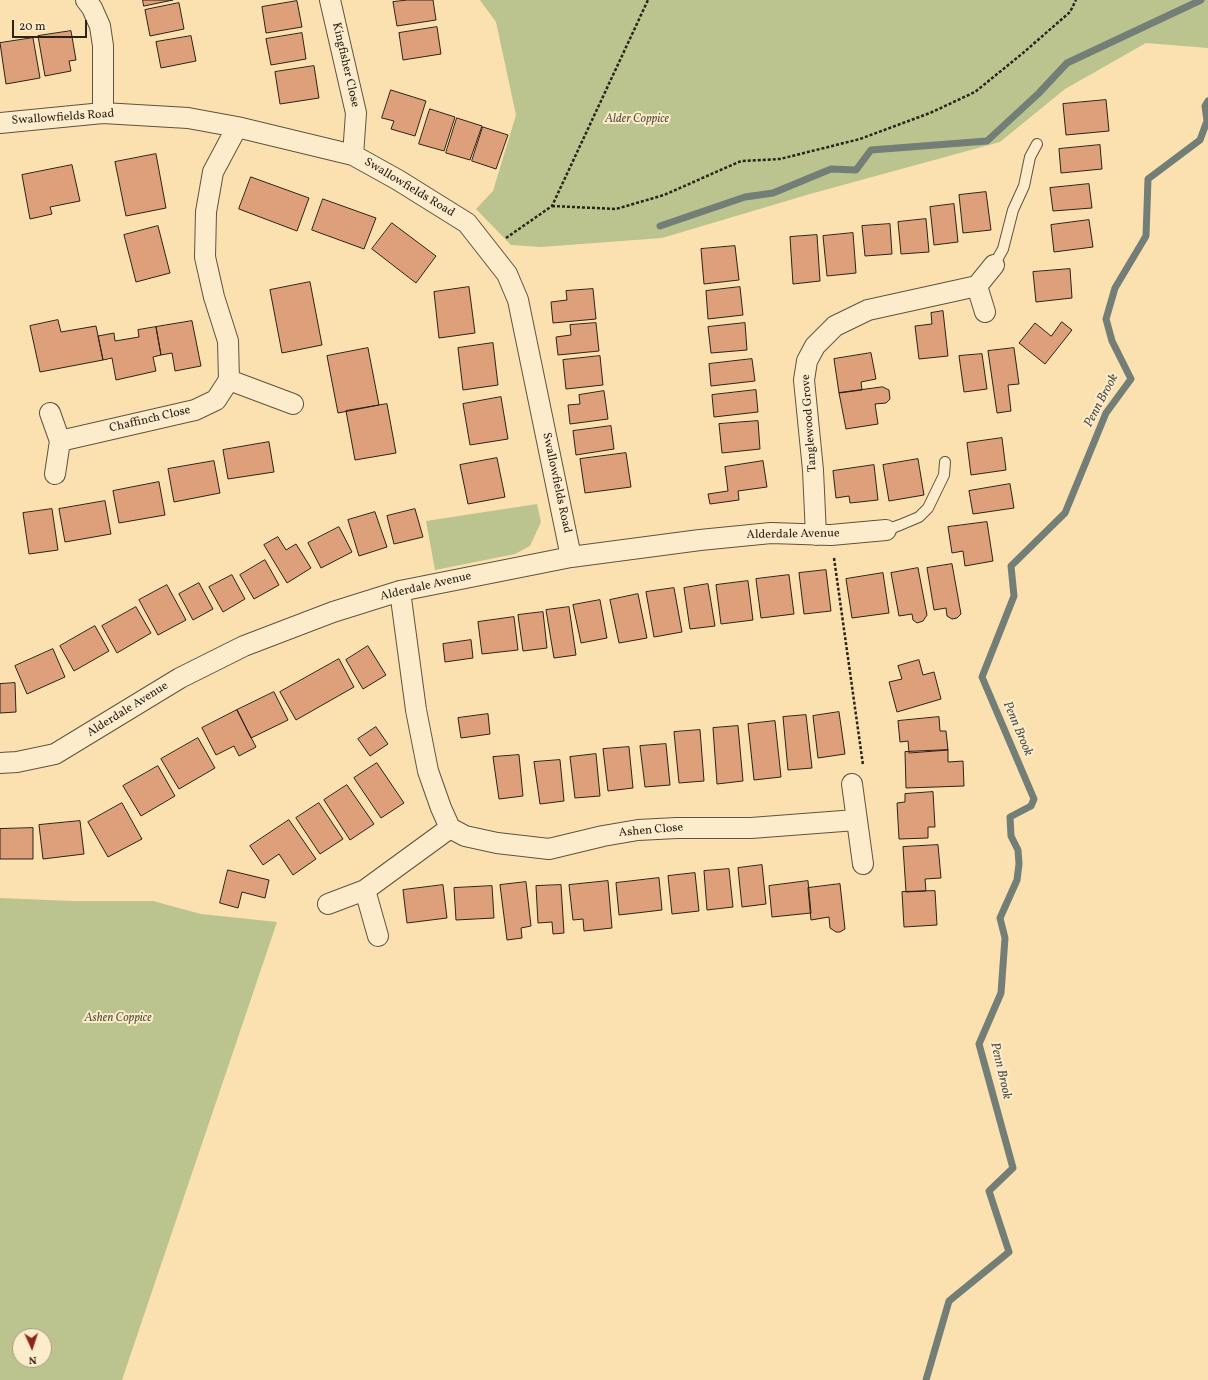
<!DOCTYPE html>
<style>
body{margin:0}
#map{position:relative;width:1208px;height:1380px;overflow:hidden;background:#fce1b0;font-family:Vollkorn,serif}
canvas{display:block}
.north{position:absolute;left:12px;top:1328px;width:40px;height:40px;box-sizing:border-box;background:#fdeccc;border:1px solid #a99b85;border-radius:50%;rotate:177deg;font-size:11px;font-weight:700;line-height:16px;text-align:center;color:#2b221a}
.north::after{content:'';display:block;margin:auto;width:14px;height:18px;background:#8f2418;clip-path:polygon(50% 0,100% 100%,50% 72%,0 100%)}
.scale{position:absolute;left:12px;top:20px;width:75px;height:18px;box-sizing:border-box;border:2px solid #2b221a;border-top:0;padding-left:5px;font-size:12px;line-height:14px;white-space:nowrap;color:#2b221a;-webkit-text-stroke:3px #fdeccc;paint-order:stroke}
</style>
<div id="map">
<canvas width="1208" height="1380"></canvas>
<div class="north">N</div>
<div class="scale">20 m</div>
</div>
<script>
const context = document.querySelector('canvas').getContext('2d');
context.lineJoin = 'round';
function paint(path, color) { context.fillStyle = color; context.fill(path, 'evenodd'); }
function stroke(path, color, width, dash) { context.strokeStyle = color; context.lineWidth = width; context.lineCap = dash ? 'butt' : 'round'; context.setLineDash(dash || []); context.stroke(path); }
function write(font, color, halo, rows, align = 'center') {
  context.font = font + ' Vollkorn,serif'; context.lineWidth = 4; context.setLineDash([]); context.textBaseline = 'middle'; context.strokeStyle = halo; context.fillStyle = color; for (const [text, x, y, turn = 0] of rows) {
    context.save(); context.translate(x, y); context.rotate((+turn || 0) * Math.PI / 180); context.textAlign = isNaN(turn) ? turn : align; if (halo) context.strokeText(text, 0, 0); context.fillText(text, 0, 0); context.restore();
  }
}
paint(new Path2D(`
 M480,0H1208V48L1146,43L1065,89L1000,142L810,194L662,238L541,247L511,245L476,209L493,191L516,115L496,22Z
 M537,504L541,522L530,546L515,554L435,570L426,521Z
 M0,898L72,901H153L201,914L277,922L122,1380H0ZM20,1336H44V1360H20Z`), '#bbc38e');
stroke(new Path2D(`
 M660,226L745,197L773,193L831,169L856,170L871,150L987,141L1039,93L1067,63L1201,0
 M926,1380L949,1301L1009,1252L989,1191L1013,1168L979,1044L1001,993L1005,938L1000,918L1017,880L1019,864L1018,850L1011,836L1010,817L1031,806L1034,799L982,677L1014,596L1011,566L1065,513L1106,413L1131,379L1112,341L1106,319L1115,288L1146,236L1148,179L1200,140L1207,121L1205,106L1208,101`), '#727e76', 7);
const building = new Path2D(`
 M143,0H173L144,6Z
 M408,0H433L436,20L397,26L393,2Z
 M297,1L302,27L266,33L262,7Z
 M179,3L184,29L150,36L145,10Z
 M437,27L441,54L403,60L399,33Z
 M71,31L76,60L69,61L71,71L45,76L38,36Z
 M302,33L306,59L271,65L266,39Z
 M191,36L196,61L161,68L156,42Z
 M33,38L40,78L6,84L0,43Z
 M314,66L319,98L280,104L275,72Z
 M391,90L426,101L415,136L391,129L394,121L382,118Z
 M1106,100L1109,131L1066,135L1063,104Z
 M430,109L455,117L444,151L419,144Z
 M457,118L482,126L470,160L446,153Z
 M483,127L508,135L496,169L472,161Z
 M1100,145L1102,169L1061,173L1059,149Z
 M156,154L166,208L126,216L115,162Z
 M72,165L80,201L50,207L52,214L30,219L22,175Z
 M251,177L309,198L297,231L239,209Z
 M1089,184L1092,208L1053,211L1050,188Z
 M986,192L991,230L963,233L959,195Z
 M323,199L376,218L364,249L312,230Z
 M954,204L958,242L934,245L930,207Z
 M926,219L929,252L901,254L898,222Z
 M1089,220L1093,247L1054,252L1051,225Z
 M392,223L436,256L416,283L372,249Z
 M890,224L892,254L865,256L862,226Z
 M158,226L170,273L136,282L124,235Z
 M853,233L856,273L827,276L823,236Z
 M817,235L820,281L793,284L790,237Z
 M735,246L739,280L704,284L701,249Z
 M1070,269L1072,298L1036,302L1033,272Z
 M310,282L322,345L282,353L270,290Z
 M469,287L475,333L439,338L434,292Z
 M740,287L743,315L708,319L706,291Z
 M593,289L596,319L553,323L551,302L567,300L566,291Z
 M943,311L948,356L919,359L915,326L932,324L931,313Z
 M58,320L61,332L96,326L103,360L40,372L30,326Z
 M192,321L201,366L175,371L172,353L161,355L156,327Z
 M1062,322L1072,330L1045,364L1019,343L1035,323L1051,336Z
 M596,323L599,351L558,355L556,337L571,335L570,325Z
 M745,323L747,350L711,353L708,327Z
 M156,327L161,355L153,357L156,371L116,380L112,358L103,360L98,336L114,333L115,341L139,337L138,330Z
 M493,343L498,385L463,390L458,348Z
 M368,348L379,405L338,413L327,356Z
 M1014,348L1019,384L1008,385L1011,411L997,413L988,351Z
 M871,353L876,379L861,382L862,390L839,393L834,359Z
 M982,354L987,389L964,392L959,356Z
 M600,356L603,385L566,389L563,360Z
 M752,359L755,381L711,386L709,364Z
 M883,387L889,390L890,399L886,403L875,404L878,424L846,429L839,393Z
 M756,390L758,412L714,417L712,395Z
 M604,391L608,419L570,424L568,405L580,404L579,395Z
 M501,397L508,439L470,445L463,404Z
 M387,404L396,453L355,460L346,411Z
 M758,421L760,449L722,453L719,424Z
 M611,426L614,449L576,455L573,431Z
 M1002,438L1006,470L971,475L967,443Z
 M269,442L274,472L228,479L223,450Z
 M626,453L631,487L585,493L580,459Z
 M497,458L505,497L468,504L460,465Z
 M918,459L924,495L889,501L883,465Z
 M214,461L220,493L174,502L168,469Z
 M763,461L767,487L738,491L739,500L710,504L708,494L728,491L725,467Z
 M874,465L878,500L850,503L849,496L836,498L833,471Z
 M159,482L165,515L119,523L113,491Z
 M1010,484L1014,508L973,514L969,491Z
 M105,501L111,534L65,542L59,509Z
 M52,509L58,550L29,554L23,513Z
 M415,509L423,537L394,544L387,516Z
 M375,512L387,547L359,556L348,520Z
 M987,522L993,561L965,566L963,551L952,553L948,527Z
 M339,527L352,552L321,568L308,543Z
 M278,537L286,550L296,544L311,568L287,583L264,545Z
 M265,560L279,585L254,599L240,575Z
 M952,564L961,614L957,618L952,619L947,616L946,608L934,610L927,568Z
 M918,568L927,615L923,621L917,623L913,620L912,614L899,616L891,573Z
 M826,570L831,611L804,614L799,573Z
 M883,573L889,613L852,618L846,579Z
 M232,575L245,599L223,612L209,587Z
 M789,575L794,614L761,618L756,579Z
 M748,581L753,620L721,624L716,585Z
 M199,583L213,609L193,620L179,594Z
 M708,584L715,626L690,629L684,588Z
 M167,585L186,620L158,635L139,600Z
 M674,588L682,632L654,637L646,592Z
 M638,594L647,638L619,643L610,600Z
 M600,600L607,638L581,643L573,605Z
 M136,607L151,633L117,653L102,626Z
 M569,607L576,655L554,658L546,610Z
 M543,612L547,648L523,651L518,615Z
 M514,617L518,650L482,654L478,622Z
 M95,626L109,651L74,671L60,646Z
 M471,640L473,658L445,662L443,644Z
 M368,646L386,675L363,689L346,660Z
 M53,649L65,677L27,694L15,666Z
 M339,659L354,687L296,720L280,692Z
 M919,660L923,675L934,672L941,699L897,712L889,682L902,679L898,666Z
 M15,683L16,712L0,713V684Z
 M274,692L288,720L251,738L237,710Z
 M237,710L256,747L239,756L234,746L216,755L202,728Z
 M839,712L845,754L818,758L813,716Z
 M488,714L490,734L461,738L458,718Z
 M806,715L812,768L788,770L783,717Z
 M939,717L940,731H946L948,750L909,753L908,741L900,742L898,721Z
 M775,721L781,777L754,780L748,724Z
 M738,726L743,781L717,784L713,728Z
 M376,727L388,744L370,756L358,739Z
 M700,730L704,781L679,783L674,732Z
 M198,738L215,768L179,789L161,759Z
 M666,744L670,785L645,787L640,746Z
 M629,747L633,788L608,791L603,749Z
 M948,750V762L963,761L964,786L906,788L905,752Z
 M596,754L600,796L575,798L570,757Z
 M519,755L523,796L499,799L493,757Z
 M560,760L564,801L540,804L534,762Z
 M377,763L404,803L381,818L354,778Z
 M158,766L175,796L141,816L123,786Z
 M347,785L374,824L350,840L324,800Z
 M933,792L935,827H928V838L899,839L897,803L905,802V794Z
 M122,803L142,839L108,857L88,822Z
 M319,803L343,839L320,854L296,818Z
 M289,820L316,859L293,875L279,854L263,865L250,846Z
 M80,821L84,854L43,859L39,825Z
 M33,828V859H0V829Z
 M938,845L941,878L925,879L926,891L906,892L903,847Z
 M762,865L766,904L742,907L738,868Z
 M729,869L733,907L707,910L704,871Z
 M228,870L269,880L265,898L242,892L238,908L220,903Z
 M695,873L699,911L672,914L668,876Z
 M659,878L662,910L619,915L616,883Z
 M608,881L612,928L584,931L583,919L573,920L569,885Z
 M808,881L811,913L772,917L769,886Z
 M526,882L531,926L521,928L522,938L507,940L500,885Z
 M840,884L845,929L840,932H836L830,928L829,917L811,920L808,888Z
 M443,885L447,918L407,923L403,890Z
 M561,885L564,933L553,934L552,922L538,923L536,886Z
 M492,886L494,918L456,920L454,888Z
 M935,891L937,925L904,927L902,892Z`);
paint(building, '#dea07a');
stroke(building, '#2b221a', 1);
const lane = new Path2D(`
 M994,265L1003,249L1013,210L1024,186L1030,157L1037,144
 M886,530L900,525L919,517L928,508L944,475L945,462`);
const street = new Path2D(`
 M86,0L92,8L100,26L103,46V113
 M330,0L356,113L353,155
 M0,123L103,113L188,118L237,127L353,155L398,180L467,223L507,274L518,300L571,557
 M985,312L977,286L994,265
 M229,380L228,341L214,297L205,257L206,212L213,172L237,127
 M50,413L60,441L55,474
 M60,441L195,410L216,400L229,380L293,404
 M816,535L813,470L804,380L807,361L815,346L835,326L868,310L977,286
 M400,591L416,710L428,771L441,808L450,828L465,836L497,843L549,849L603,836L638,830L677,828H751L856,820
 M0,763L17,762L55,754L180,678L244,646L333,612L400,591L571,557L700,540L771,533L831,535L886,530
 M852,784L863,864
 M365,890L378,936
 M328,904L365,890L450,828`);
stroke(lane, '#5f5240', 12);
stroke(street, '#5f5240', 22);
stroke(new Path2D(`
 M552,206L616,209L664,195L741,161L780,159L860,139L930,113L975,92L1023,53L1070,12L1076,0
 M506,238L552,206L648,0
 M834,558L863,765`), '#2b221a', 2.5, [3, 2]);
stroke(lane, '#fdeccc', 10);
stroke(street, '#fdeccc', 20);
write('12px', '#2b221a', '#fdeccc', [
 ["Kingfisher Close",345,65,77],
 ["Swallowfields Road",63,118,-4],
 ["Swallowfields Road",409,188,31],
 ["Chaffinch Close",150,420,-13],
 ["Tanglewood Grove",810,423,-94],
 ["Swallowfields Road",556,483,78],
 ["Alderdale Avenue",793,535,-1],
 ["Alderdale Avenue",426,587,-13],
 ["Alderdale Avenue",128,710,-32],
 ["Ashen Close",651,831,-5]
]);
write('italic 12px', '#56523d', '#fdeccc', [
 ["Alder Coppice",637,120],
 ["Ashen Coppice",118,1019]
]);
write('italic 13px', '#4e5048', '#fdeccc', [
 ["Penn Brook",1102,401,-62],
 ["Penn Brook",1017,729,67],
 ["Penn Brook",1000,1071,77]
]);
</script>
